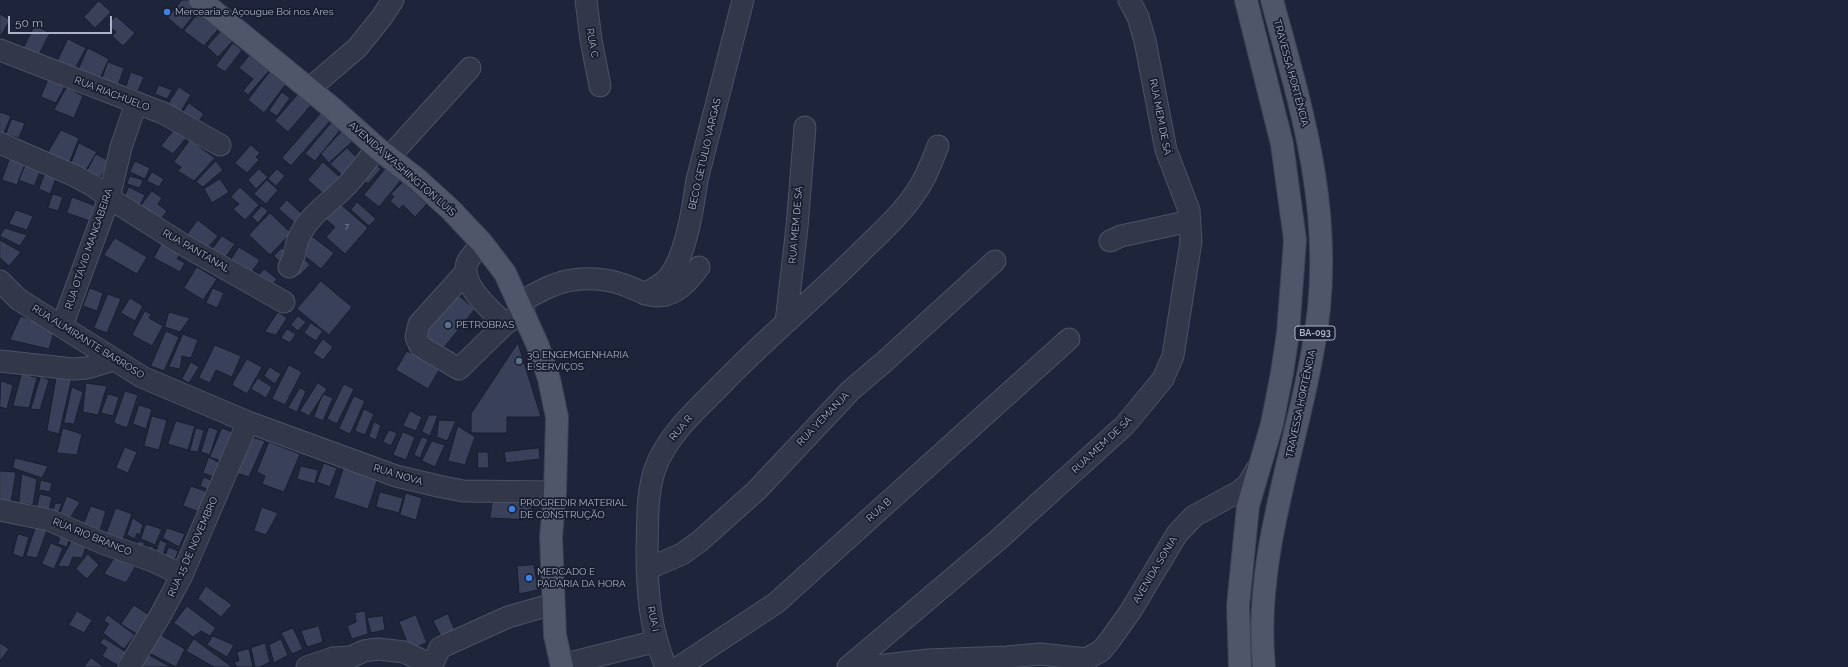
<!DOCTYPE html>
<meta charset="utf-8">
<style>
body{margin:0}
#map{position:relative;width:1848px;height:667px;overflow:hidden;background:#1e253a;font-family:Raleway,sans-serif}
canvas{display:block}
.scale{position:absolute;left:8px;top:16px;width:104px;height:18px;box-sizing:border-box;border:2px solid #acb1c7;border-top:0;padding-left:5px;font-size:12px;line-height:14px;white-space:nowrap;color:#acb1c7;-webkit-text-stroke:3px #171d2e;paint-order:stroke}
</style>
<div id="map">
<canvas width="1848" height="667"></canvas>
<div class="scale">50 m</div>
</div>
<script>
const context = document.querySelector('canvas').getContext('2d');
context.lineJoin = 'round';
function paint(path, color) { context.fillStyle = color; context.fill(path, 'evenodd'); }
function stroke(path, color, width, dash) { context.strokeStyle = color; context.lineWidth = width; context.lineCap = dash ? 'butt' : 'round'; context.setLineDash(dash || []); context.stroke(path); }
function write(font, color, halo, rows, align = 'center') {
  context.font = font + ' Raleway,sans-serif'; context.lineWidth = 3.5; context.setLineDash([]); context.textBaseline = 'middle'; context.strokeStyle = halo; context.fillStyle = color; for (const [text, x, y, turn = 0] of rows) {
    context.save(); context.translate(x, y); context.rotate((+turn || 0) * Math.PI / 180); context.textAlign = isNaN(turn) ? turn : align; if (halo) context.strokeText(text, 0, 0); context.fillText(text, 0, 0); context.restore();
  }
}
const building = new Path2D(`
 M182,0H188L199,9L182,30L168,18Z
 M99,1L111,12L95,28L84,17Z
 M200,11L220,27L204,46L184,31Z
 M0,14L10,20L0,37Z
 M116,16L135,33L123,46L112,36L116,32L108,25Z
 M35,25L50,33L36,60L21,53Z
 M223,29L235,39L218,57L207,47Z
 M68,39L86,48L73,72L56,64Z
 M233,43L242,50L225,72L216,66Z
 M88,48L109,59L98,83L77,73Z
 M256,48L275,64L248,95L243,91L253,79L239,68Z
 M108,62L124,68L117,88L102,79Z
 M273,68L289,80L264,113L248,100Z
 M131,72L144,77L138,91L126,87Z
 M49,78L66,84L56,103L41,97Z
 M159,85L172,90L167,99L155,94Z
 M67,87L83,96L74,118L54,110Z
 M179,87L191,95L179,114L167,106Z
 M282,92L290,98L277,116L269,111Z
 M299,93L312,104L288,132L275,121Z
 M189,103L204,114L196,125L181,115Z
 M0,112L11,116L4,133L0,132Z
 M321,113L330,121L291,166L282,158Z
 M12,119L25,123L19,138L6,134Z
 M332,122L341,129L315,161L305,154Z
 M175,129L186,138L173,154L161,146Z
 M61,130L79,138L68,166L46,156Z
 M343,130L354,140L329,163L321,154Z
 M190,140L215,158L194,181L178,171L181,167L174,162Z
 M79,143L97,152L86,170L71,164Z
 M251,145L260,153L256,157L259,160L247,173L235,163Z
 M347,148L359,160L344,177L330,164Z
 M12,153L27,159L17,185L2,180Z
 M96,154L109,161L101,177L86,173Z
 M371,160L381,169L368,184L358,176Z
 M135,161L150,168L145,179L130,172Z
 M216,161L223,170L203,187L196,182Z
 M27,162L42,168L34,186L19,180Z
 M323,162L342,179L326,196L308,180Z
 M386,168L401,180L379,207L364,195Z
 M259,169L268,177L256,189L248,180Z
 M277,169L285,176L276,186L268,179Z
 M46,171L57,176L50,194L39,189Z
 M152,172L164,179L159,187L147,181Z
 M130,176L143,180L140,188L127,184Z
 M220,179L229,192L212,203L204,189Z
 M267,180L278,190L266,204L254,194Z
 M403,182L427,204L415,217L403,205L399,209L390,201L394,197L391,194Z
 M129,187L145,195L139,207L123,199Z
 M240,187L259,205L245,220L233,209L239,204L231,197Z
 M152,191L162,198L158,204L167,211L157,225L137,211Z
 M53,194L63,197L58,211L48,208Z
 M72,197L98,207L93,222L67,213Z
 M287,200L304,216L296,224L279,209Z
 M338,202L368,228L345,254L326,237L335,227L324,218Z
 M357,202L376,219L369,226L351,210Z
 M262,206L268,211L258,223L252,217Z
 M16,210L33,216L27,230L9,224Z
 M270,213L291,233L270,255L249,235Z
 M198,220L218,236L205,251L186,236Z
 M5,228L27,235L20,246L0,236Z
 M309,234L334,253L321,269L301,253Z
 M222,236L235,244L222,262L209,254Z
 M115,238L147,257L137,274L104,255Z
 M0,240L21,252L9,266L0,258Z
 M163,241L181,251L177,259L185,263L180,272L154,258Z
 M239,247L260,260L249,276L229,263Z
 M282,248L293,258L284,266L274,256Z
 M301,255L310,265L299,276L292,269Z
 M197,267L217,279L203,300L184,288Z
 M264,269L277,279L269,289L256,279Z
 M321,281L352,307L329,335L297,309Z
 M90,288L103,293L97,311L83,306Z
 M213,288L224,293L217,308L206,303Z
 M108,294L121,299L107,333L94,328Z
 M458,295L475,309L441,351L423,337Z
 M130,298L143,306L135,321L121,313Z
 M145,311L151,314L149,318L163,326L152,346L132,335Z
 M169,312L190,318L180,332L165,327Z
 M278,312L287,318L276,335L265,332Z
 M21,316L55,329L49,349L10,340Z
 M298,316L306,322L298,331L291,325Z
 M311,323L323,331L316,341L304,333Z
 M287,329L296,334L290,343L281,338Z
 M166,331L179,337L164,371L151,366Z
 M183,334L198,340L191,358L182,356L180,369L169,367Z
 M323,339L333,347L323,360L313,353Z
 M518,343L541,417H507V433H471V414Z
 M215,345L241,356L232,377L216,370L210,383L199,378Z
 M407,351L439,370L428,389L396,370Z
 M247,359L262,367L247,394L232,385Z
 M191,362L199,367L189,383L182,379Z
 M289,365L302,372L285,405L272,399Z
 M270,367L281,374L275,384L264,376Z
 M22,373L37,378L29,408L13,406Z
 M57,374L72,378L59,434L47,431Z
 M41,376L49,380L40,410L31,409Z
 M258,378L272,387L266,398L251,389Z
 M1,381L13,385L7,409L0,407Z
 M86,383L107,386L98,415L83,412Z
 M318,383L327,389L309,416L300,411Z
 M344,384L354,389L337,424L327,419Z
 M72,387L83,392L74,424L64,423Z
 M300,388L306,391L297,412L288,408Z
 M125,391L138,395L127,428L114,423Z
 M108,394L119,397L113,416L101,413Z
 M323,394L333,398L323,421L314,417Z
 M354,396L365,401L350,434L339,429Z
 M139,405L152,409L146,429L133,424Z
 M364,409L374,414L365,435L355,431Z
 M410,411L422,417L416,431L403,426Z
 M429,415H438L430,436L422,432Z
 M152,416L167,420L159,450L144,446Z
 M439,420L456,421L447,441L437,437Z
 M176,421L195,426L188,450L168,444Z
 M374,422L381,425L376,440L369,437Z
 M458,426L475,437L465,465L448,461Z
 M209,427L218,430L210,455L201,452Z
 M63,428L82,434L77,455L57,453Z
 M196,428L204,430L198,452L190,451Z
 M222,428L232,432L221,461L210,457Z
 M389,430L397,433L391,446L383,442Z
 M403,432L415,437L406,460L393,455Z
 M252,437L265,441L249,477L236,473Z
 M422,437L428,439L420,458L414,455Z
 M432,441L445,445L435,467L422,461Z
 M269,442L300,454L284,492L262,484L265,476L257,472Z
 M125,447L137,452L128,473L116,468Z
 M539,448L540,459L506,463L504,452Z
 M478,452H488L489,468H478Z
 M209,457L223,465L219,479L203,473Z
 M15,458L48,466L42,478L13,468Z
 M324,463L337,468L330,487L317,482Z
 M345,464L379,475L368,509L334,498Z
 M301,466L318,470L315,484L297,479Z
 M0,471L16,472L10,508L0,505Z
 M22,474L37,479L33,505L19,503Z
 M204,477L217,483L214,492L200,486Z
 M41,480L52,483L50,492L39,490Z
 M191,486L208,492L200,512L183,506Z
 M380,492L403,498L399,513L376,507Z
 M406,493L422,498L416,520L400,515Z
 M40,494L52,497L48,515L36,512Z
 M67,496L80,502L67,523L58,519Z
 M493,499L526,502L532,506L531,520L490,518Z
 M62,503L57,517L51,515L55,504Z
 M91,506L106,511L99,534L82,528Z
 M262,507L278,513L266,535L254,531Z
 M116,508L132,514L121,545L104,540Z
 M133,518L143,525L140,535L137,533L135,539L127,535Z
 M146,524L162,529L155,545L141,539Z
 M36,526L47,530L37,558L26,556Z
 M167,528L185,534L179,547L163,538Z
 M62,531L71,534L67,547L58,544Z
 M18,534L29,537L23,558L13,554Z
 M74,537L87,544L82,558L73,557L69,567L58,566Z
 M127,539L137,544L139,541L145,543L140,552L124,547Z
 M160,540L167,543L163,554L156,552Z
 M51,543L63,548L54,569L42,564Z
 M147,546L154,547L151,554L144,552Z
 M169,547L178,551L175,560L165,556Z
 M88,554L99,565L87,579L76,569Z
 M115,557L135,567L126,583L104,574Z
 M534,565L538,590L519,594L517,566Z
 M206,586L232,605L221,617L198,599Z
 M134,605L155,619L143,638L121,624Z
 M187,606L216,628L210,636L201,631L193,637L174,623Z
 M77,611L92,620L84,633L69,625Z
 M365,611L368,634L352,639L347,626L356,622L355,613Z
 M448,614L456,633L443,640L433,621Z
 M108,615L135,635L124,649L103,633L109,624L104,621Z
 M416,615L427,643L410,649L399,622Z
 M383,616L385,630L371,633L367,618Z
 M319,626L323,642L307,647L301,631Z
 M293,628L303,649L292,654L281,633Z
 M159,634L185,649L176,667L149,653Z
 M213,636L234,645L227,657L207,645Z
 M104,638L126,652L117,665L102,656L107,648L100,643Z
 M194,639L232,667H214L186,651Z
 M281,639L288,655L274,663L269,645Z
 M0,643L9,649L0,661Z
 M265,643L270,662L260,667H255L251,648Z
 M249,649L253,667H237L234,662L239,661L237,652Z
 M147,654L171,667H139Z
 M91,658L104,667H84Z`);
paint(building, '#39415a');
stroke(building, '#191f30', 1);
const minor = new Path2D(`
 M586,0L591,40L600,86
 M0,50L163,113L220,145
 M309,89L357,48L382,17L393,0
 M0,143L75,176L95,187L109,198L182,244L284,302
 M390,156L470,68
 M1110,241L1121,236L1190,221
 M482,243C478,249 470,256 467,263C460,285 491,310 505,324
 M289,267C297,255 294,244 301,233C311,214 329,203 343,189C356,177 366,161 377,148
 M465,273L419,324L416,337L420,346L459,369L505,324L524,312
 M0,281L18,299L142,377L248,422L396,476L438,486L463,491L555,492
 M645,294C652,289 662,285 668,278C686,256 693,208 697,180L743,0
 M519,302C536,294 554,282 573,280C587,278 604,279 618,283C627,285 635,290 644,293C669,303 686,285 699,267
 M786,322L797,227L805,127
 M62,326L109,198L121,147L136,104
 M0,361L73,369L87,368L114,360
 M0,510L49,520L105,544L153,561L182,575
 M647,569L682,554L700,541L757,490L851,390L884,362L995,261
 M562,665L657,641
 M129,667L160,616L182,575L248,422
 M307,667L333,658L351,657L364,651L378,649L404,652L419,659L432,667
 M431,667L440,648L446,645L508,617L553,604
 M666,667C650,631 647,590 647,551C648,525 646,495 655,469C666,437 695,411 719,387C764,340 814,299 860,253C880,233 903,213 918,189C927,176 932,161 938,146
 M679,667L776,603L1069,339
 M848,667L998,540L1125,425L1163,379L1173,356L1191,241L1189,210L1166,150L1145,41L1138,17L1129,0
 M868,667L928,660L1007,657L1040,654L1086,659
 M1085,667L1086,659L1101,651L1110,640L1130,612L1177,534L1194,516L1240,491L1248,484L1257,469`);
const major = new Path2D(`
 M200,0L331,107L377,148L417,179L451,210L482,243L505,273L538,346L549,379L557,417L555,492L551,537L555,635L562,667
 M1240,667L1238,606L1248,506L1272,424L1282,373L1288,333L1295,240L1282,144L1246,0
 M1264,667C1252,545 1306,428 1319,308C1330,198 1300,104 1272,0`);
stroke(minor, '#4c5265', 23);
stroke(major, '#3b4153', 24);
stroke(minor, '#32374a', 21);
stroke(major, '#4f566a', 22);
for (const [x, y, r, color] of [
 [167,12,4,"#3f7fe0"],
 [448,325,4,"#5c6f8a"],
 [519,361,4,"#5c6f8a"],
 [512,509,4,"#3f7fe0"],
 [529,578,4,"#3f7fe0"]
]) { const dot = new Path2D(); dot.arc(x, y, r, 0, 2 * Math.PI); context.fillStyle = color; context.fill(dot); stroke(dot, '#171d2e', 1.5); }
write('8px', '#8f95ac', null, [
 ["7",347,227]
]);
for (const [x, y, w] of [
 [1315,333,40]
]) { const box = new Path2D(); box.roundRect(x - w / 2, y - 7, w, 14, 3); context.fillStyle = '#171d2e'; context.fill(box); stroke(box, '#acb1c7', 1); }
write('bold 9px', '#acb1c7', null, [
 ["BA-093",1315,333]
]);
write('10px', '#acb1c7', '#171d2e', [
 ["Mercearia e Açougue Boi nos Ares",175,12],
 ["PETROBRAS",456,325],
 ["3G ENGEMGENHARIA",527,355],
 ["E SERVIÇOS",527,367],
 ["PROGREDIR MATERIAL",520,503],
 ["DE CONSTRUÇÃO",520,515],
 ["MERCADO E",537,572],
 ["PADARIA DA HORA",537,584]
], 'left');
write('10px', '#acb1c7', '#171d2e', [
 ["RUA C",592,43,80],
 ["TRAVESSA HORTÊNCIA",1291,73,75],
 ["RUA RIACHUELO",112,94,21],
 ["RUA MEM DE SÁ",1160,117,79],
 ["BECO GETÚLIO VARGAS",705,154,-77],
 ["AVENIDA WASHINGTON LUÍS",402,169,41],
 ["RUA MEM DE SÁ",796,225,-85],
 ["RUA OTÁVIO MANGABEIRA",89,249,-71],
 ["RUA PANTANAL",196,251,30],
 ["RUA ALMIRANTE BARROSO",88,342,32],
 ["TRAVESSA HORTÊNCIA",1301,404,-78],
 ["RUA YEMANJA",823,419,-46],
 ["RUA R",681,428,-50],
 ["RUA MEM DE SÁ",1102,445,-43],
 ["RUA NOVA",398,475,17],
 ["RUA B",879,510,-42],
 ["RUA RIO BRANCO",92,537,22],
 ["RUA 15 DE NOVEMBRO",193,547,-66],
 ["AVENIDA SONIA",1155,570,-59],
 ["RUA I",653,619,78]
]);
</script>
